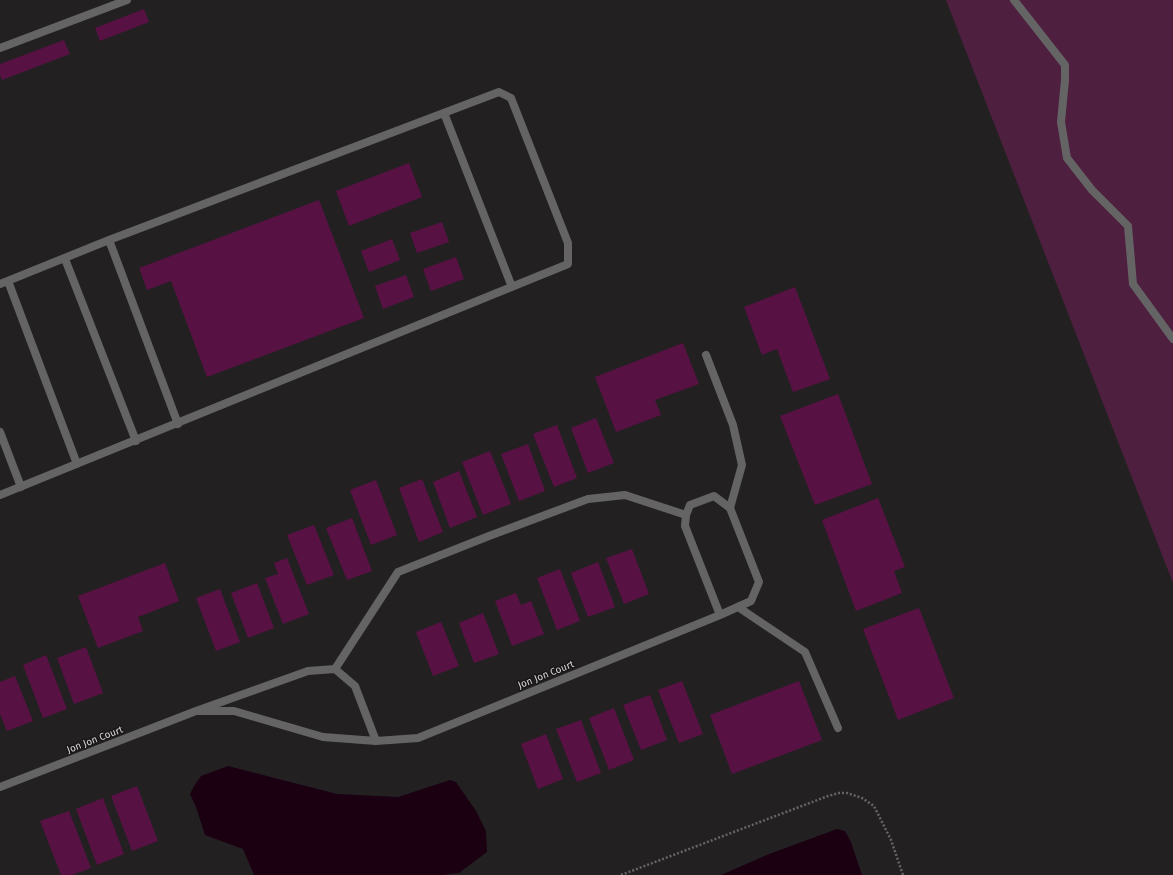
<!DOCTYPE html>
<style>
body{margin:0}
canvas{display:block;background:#232022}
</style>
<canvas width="1173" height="875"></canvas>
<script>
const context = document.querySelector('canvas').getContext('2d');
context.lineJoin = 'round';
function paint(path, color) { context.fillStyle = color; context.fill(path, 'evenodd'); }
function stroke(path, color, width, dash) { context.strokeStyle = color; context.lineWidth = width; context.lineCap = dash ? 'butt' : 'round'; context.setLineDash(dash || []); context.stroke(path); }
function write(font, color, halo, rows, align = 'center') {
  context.font = font + ' "Fira Sans",sans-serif'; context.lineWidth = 3; context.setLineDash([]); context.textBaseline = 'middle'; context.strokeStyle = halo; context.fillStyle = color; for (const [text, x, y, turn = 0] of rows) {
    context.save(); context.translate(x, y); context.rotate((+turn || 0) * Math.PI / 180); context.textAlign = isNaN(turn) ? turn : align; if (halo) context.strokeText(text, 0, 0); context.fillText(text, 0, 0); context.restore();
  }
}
paint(new Path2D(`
 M946,0H1173V583Z`), '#4e1f3f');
paint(new Path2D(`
 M228,766L337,794L398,797L450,780L456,782L476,811L486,831L487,852L459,873L442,875H254L243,849L205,835L196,807L190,794L194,786L201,776Z
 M837,829L845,831L851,842L862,875H721L769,854Z`), '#1b0012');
paint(new Path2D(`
 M144,9L149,22L100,41L95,28Z
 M64,40L70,54L2,80L0,75V64Z
 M409,163L422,197L349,226L336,191Z
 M319,200L364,318L207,377L171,281L147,290L139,268Z
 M442,222L449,242L417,253L410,233Z
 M392,239L400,260L369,272L361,251Z
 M456,257L464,279L431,291L423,269Z
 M406,275L414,297L383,309L375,286Z
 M795,287L830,379L793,392L777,349L762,355L744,307Z
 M683,343L699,384L655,400L661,415L616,432L595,377Z
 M838,394L872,484L815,505L780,416Z
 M596,418L614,463L588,473L571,428Z
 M557,425L577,478L554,487L533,434Z
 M528,444L545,491L519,501L501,454Z
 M490,451L511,504L483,515L462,462Z
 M459,471L477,517L450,528L433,482Z
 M422,479L443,532L419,542L399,488Z
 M376,480L397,535L371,545L350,490Z
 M878,498L905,567L894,571L902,593L856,611L822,520Z
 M352,518L372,571L347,580L326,528Z
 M314,525L334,575L307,585L287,535Z
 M632,549L649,594L624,604L606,558Z
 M287,558L309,614L283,624L265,578L278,574L274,563Z
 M598,562L615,607L588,617L571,573Z
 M165,563L179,601L138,617L143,631L98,648L78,596Z
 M560,569L580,621L557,630L537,578Z
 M257,583L274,628L248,638L231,593Z
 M220,589L240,642L216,651L196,598Z
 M516,593L521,605L531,601L544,634L512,646L495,601Z
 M919,608L954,698L898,720L863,629Z
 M483,613L499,654L474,663L459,623Z
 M441,622L459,666L433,676L416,632Z
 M86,647L103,693L74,704L57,658Z
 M46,655L67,709L43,718L23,665Z
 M15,676L33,721L7,731L0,714V682Z
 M682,681L703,734L679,743L658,690Z
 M799,681L822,740L732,774L710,715Z
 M650,695L667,740L641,750L623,705Z
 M614,708L634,760L609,770L589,718Z
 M581,720L601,773L577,782L556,729Z
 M546,734L563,779L538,789L521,744Z
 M137,786L158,841L132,851L111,796Z
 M103,798L124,854L97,865L76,809Z
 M69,811L91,868L72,875H61L40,821Z`), '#571143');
stroke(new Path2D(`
 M621,875L828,796L839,793H847L862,798L874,806L891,840L903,875`), '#676466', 2.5, [2, 2]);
stroke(new Path2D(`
 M1014,0L1065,65V80L1061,122L1067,158L1092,190L1128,226L1133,284L1173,339
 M444,113L512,287
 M65,259L136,441
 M8,281L77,464
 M0,284L109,240
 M706,355L733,425L742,465L730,508
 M0,432L21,487
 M0,495L568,264V243L511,98L499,92L109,240L178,424
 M738,607L805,652L838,728
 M335,669L398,572L489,536L588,499L625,495L686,515`), '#656465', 8);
stroke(new Path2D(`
 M0,48L127,0
 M196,711H234L323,737L376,741L418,738L720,615L751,601L759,582L730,508L714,496L690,505L686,515L685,526L720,615
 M0,787L196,711L308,671L335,669L355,686L376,741`), '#656465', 8);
write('10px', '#d6d4d5', '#191718', [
 ["Jon Jon Court",546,675,-22],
 ["Jon Jon Court",95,740,-21]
]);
</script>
